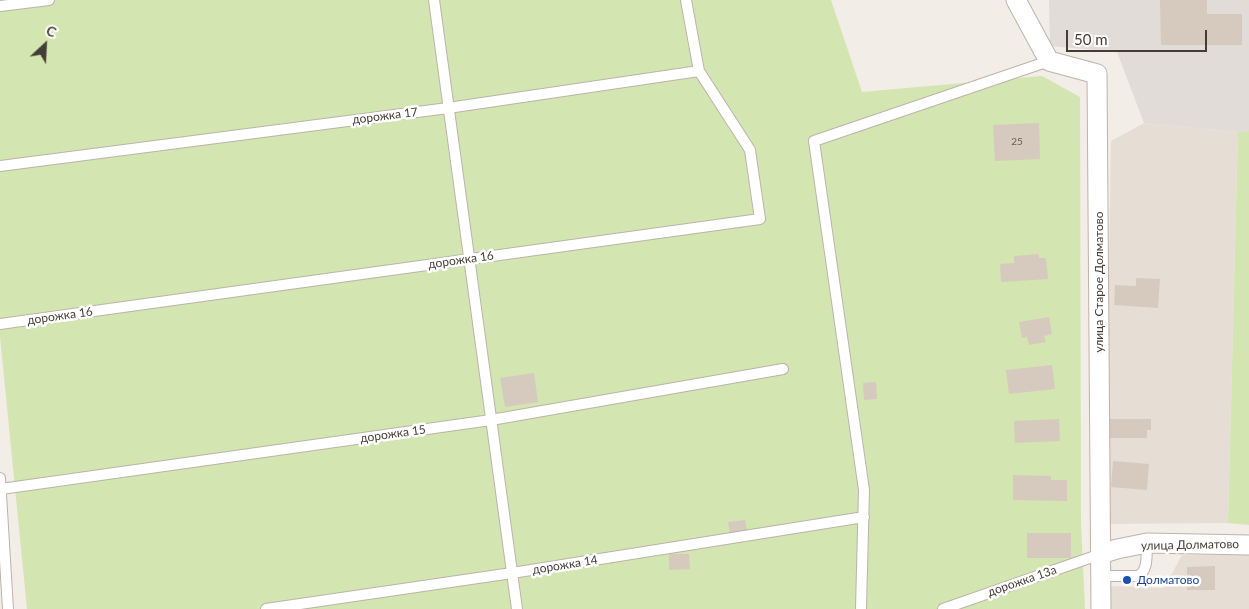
<!DOCTYPE html>
<meta charset="utf-8">
<style>
body{margin:0}
#map{position:relative;width:1249px;height:609px;overflow:hidden;background:#f2ede6;font-family:Lato,sans-serif}
canvas{display:block}
.north{position:absolute;left:20px;top:20px;width:50px;height:50px;-webkit-text-stroke:4px #fff;paint-order:stroke;rotate:25deg;font-size:14px;font-weight:700;line-height:20px;text-align:center;color:#443d35}
.north::after{content:'';display:block;margin:auto;width:18px;height:22px;background:#443d35;clip-path:polygon(50% 0,100% 100%,50% 72%,0 100%)}
.scale{position:absolute;left:1066px;top:30px;width:141px;height:22px;box-sizing:border-box;border:2px solid #443d35;border-top:0;padding-left:6px;font-size:15px;line-height:18px;white-space:nowrap;color:#443d35;-webkit-text-stroke:4px #fff;paint-order:stroke}
</style>
<div id="map">
<canvas width="1249" height="609"></canvas>
<div class="north">С</div>
<div class="scale">50 m</div>
</div>
<script>
const context = document.querySelector('canvas').getContext('2d');
context.lineJoin = 'round';
function paint(path, color) { context.fillStyle = color; context.fill(path, 'evenodd'); }
function stroke(path, color, width, dash) { context.strokeStyle = color; context.lineWidth = width; context.lineCap = dash ? 'butt' : 'round'; context.setLineDash(dash || []); context.stroke(path); }
function write(font, color, halo, rows, align = 'center') {
  context.font = font + ' Lato,sans-serif'; context.lineWidth = 5; context.setLineDash([]); context.textBaseline = 'middle'; context.strokeStyle = halo; context.fillStyle = color; for (const [text, x, y, turn = 0] of rows) {
    context.save(); context.translate(x, y); context.rotate((+turn || 0) * Math.PI / 180); context.textAlign = isNaN(turn) ? turn : align; if (halo) context.strokeText(text, 0, 0); context.fillText(text, 0, 0); context.restore();
  }
}
paint(new Path2D(`
 M1144,123L1238,132L1228,523L1105,524L1111,141Z
 M1182,555H1249V609H1110L1109,586L1164,588Z`), '#e6ded4');
paint(new Path2D(`
 M1049,0H1249V131L1238,132L1144,123L1117,52L1050,46Z`), '#e1dcd7');
paint(new Path2D(`
 M0,0H831L862,92L1042,76L1080,97L1081,523L1085,609H27L0,336Z
 M1249,131V525L1228,523L1238,132Z`), '#d3e5b0');
paint(new Path2D(`
 M1160,0H1207V14H1242V45H1161Z
 M1039,123L1040,159L995,161L993,125Z
 M1039,254V258H1046L1048,279L1001,282L1000,264L1014,263V256Z
 M1136,278L1160,279L1158,308L1114,305L1115,285L1136,286Z
 M1049,317L1052,334L1044,336L1046,342L1029,345L1027,337L1022,338L1019,322Z
 M1052,365L1055,389L1009,394L1006,370Z
 M534,373L538,402L505,407L500,378Z
 M876,382L877,399L864,400L863,383Z
 M1059,419L1060,441L1015,443L1014,421Z
 M1110,419H1151V430H1147V438H1110Z
 M1113,461L1149,464L1147,490L1111,487Z
 M1013,475L1051,476V480H1067V501L1013,500Z
 M745,520L747,531L730,534L728,522Z
 M1027,533H1071V558H1027Z
 M669,554H689L690,569L669,570Z
 M1215,566V590H1187V567Z`), '#d6cabe');
const service = new Path2D(`
 M434,0L517,609
 M0,6L49,0
 M0,166L448,108L699,71L686,0
 M0,324L760,219L750,150L699,71
 M0,478L8,609
 M1,489L491,420L783,369
 M1100,576H1138C1149,570 1146,554 1147,543
 M266,609L512,573L864,517
 M861,609L864,490L814,141L1049,61
 M943,609L1101,554`);
const minor = new Path2D(`
 M1016,0L1049,61L1097,74L1101,609
 M1101,554L1117,549L1147,543L1249,545`);
stroke(service, '#bdb3a9', 12);
stroke(minor, '#bdb3a9', 21);
stroke(service, '#fff', 10);
stroke(minor, '#fff', 19);
for (const [x, y, r, color] of [
 [1127,580,5,"#1a4fb4"]
]) { const dot = new Path2D(); dot.arc(x, y, r, 0, 2 * Math.PI); context.fillStyle = color; context.fill(dot); stroke(dot, '#fff', 2); }
write('10px', '#686057', null, [
 ["25",1017,142]
]);
write('12px', '#443d35', '#fff', [
 ["дорожка 17",385,116,-7],
 ["дорожка 16",461,260,-8],
 ["улица Старое Долматово",1099,282,-90],
 ["дорожка 16",60,316,-8],
 ["дорожка 15",393,434,-8],
 ["улица Долматово",1190,545,-1],
 ["дорожка 14",565,565,-9],
 ["дорожка 13а",1022,581,-19]
]);
write('12px', '#164399', '#fff', [
 ["Долматово",1137,580]
], 'left');
</script>
